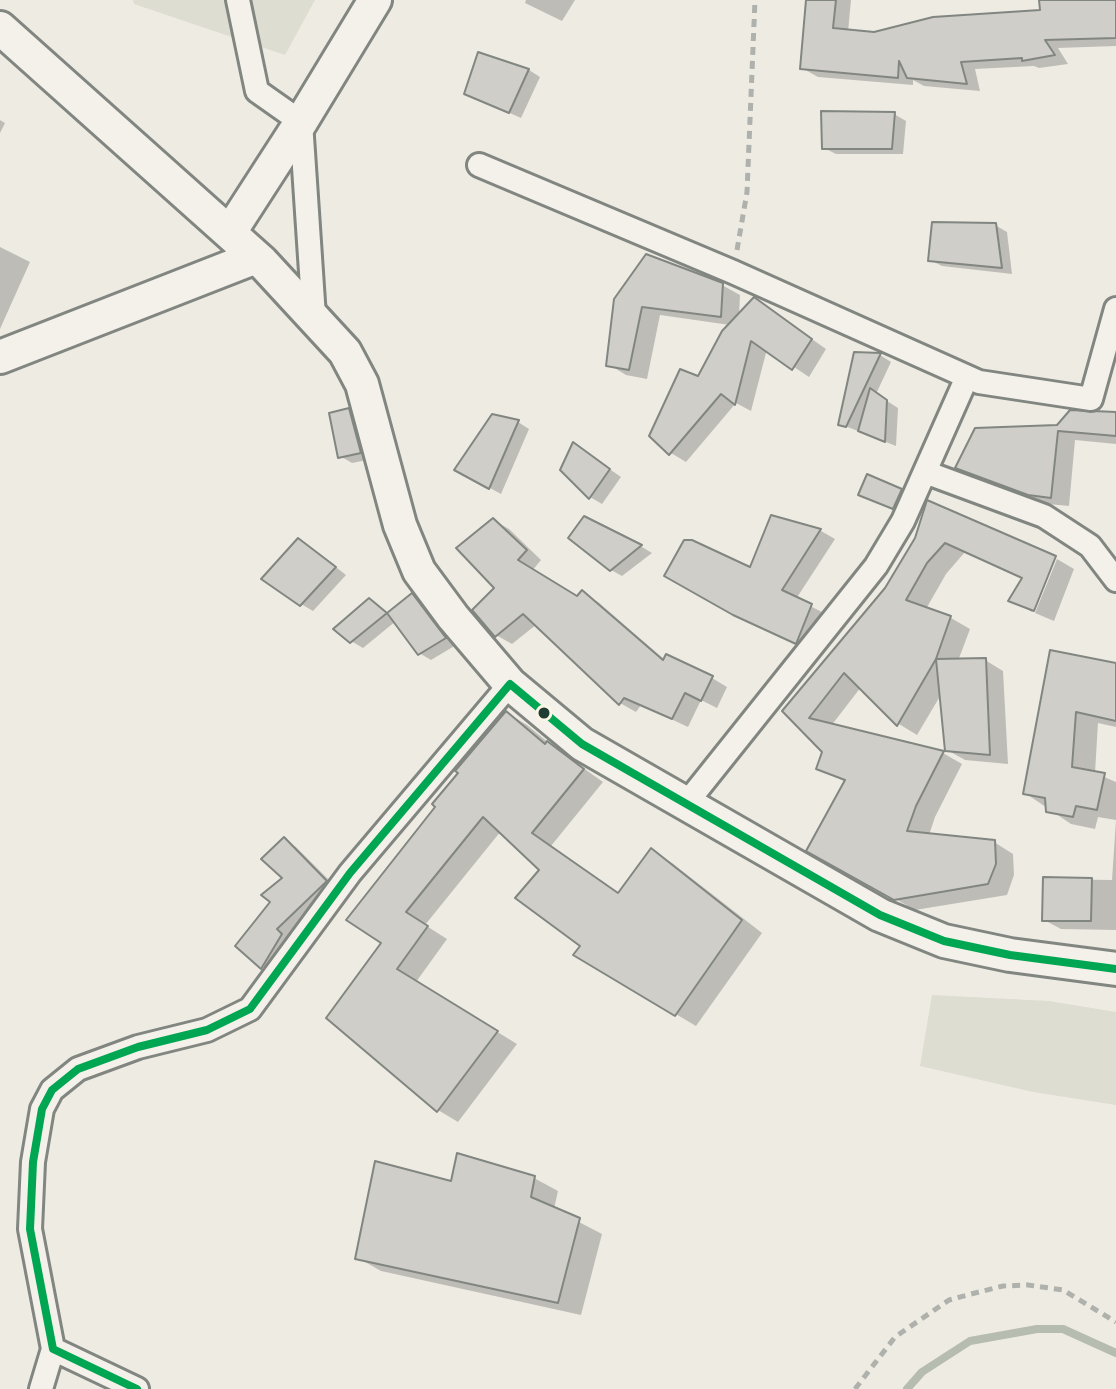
<!DOCTYPE html>
<style>
body{margin:0}
canvas{display:block;background:#eeebe3}
</style>
<canvas width="1116" height="1389"></canvas>
<script>
const context = document.querySelector('canvas').getContext('2d');
context.lineJoin = 'round';
function paint(path, color) { context.fillStyle = color; context.fill(path, 'evenodd'); }
function stroke(path, color, width, dash) { context.strokeStyle = color; context.lineWidth = width; context.lineCap = dash ? 'butt' : 'round'; context.setLineDash(dash || []); context.stroke(path); }
paint(new Path2D(`
 M133,0H315L285,55L134,4Z
 M932,995L1049,1001L1116,1012V1105L1033,1092L920,1066Z`), '#deddd1');
paint(new Path2D(`
 M526,0H575L562,21L525,3Z
 M808,0H851L848,32L874,34L1042,12L1041,0H1116V46L1058,48L1068,64L1039,68L1034,66L975,69L980,91L924,86L913,80V85L818,77L802,68Z
 M479,55L529,70L540,77L521,118L478,99Z
 M894,114L906,121L903,154H836L824,148Z
 M0,120L5,123L0,133Z
 M995,225L1007,232L1012,274L942,266L930,260Z
 M0,247L30,262L0,329Z
 M722,285L740,295L739,316L755,299L826,349L809,377L767,349L751,411L736,403L686,462L671,453L651,436L699,379L730,325L660,315L647,379L626,375L608,364L616,300Z
 M855,354L880,355L891,362L876,394L898,408L896,446L840,424Z
 M348,410L360,417L372,459L352,463L340,456Z
 M1116,414V444L1075,440L1069,506L1048,504L975,477L957,467L1058,427Z
 M518,422L529,429L501,494L457,470Z
 M585,452L621,477L602,504L590,497L563,470Z
 M901,491L912,498L905,514L861,495Z
 M772,517L821,531L835,539L796,599L826,614L811,651L750,622Z
 M584,518L642,547L652,553L622,576L611,570Z
 M493,520L509,529L541,560L532,571L578,599L582,593L598,602L665,660L712,678L727,687L717,708L701,700L688,727L641,705L636,712L620,703L537,624L512,644L496,635Z
 M917,539L1053,558L1032,612L1011,600L1023,579L965,552L946,574L926,609L951,618L970,629L958,661L985,660L1003,671L1008,764L965,760L947,750L942,693L917,735L899,724L861,687L831,726L943,753L962,764L935,817L929,835L994,842L1013,854L1014,875L1007,895L915,910L809,850L846,782L818,768L825,751L785,710L887,589Z
 M310,547L346,575L313,611L301,604Z
 M1057,559L1074,569L1054,621L1035,613Z
 M412,596L424,602L456,645L431,660L419,653L396,621L363,648L351,641L370,601L389,614Z
 M1051,653L1116,665V727L1098,723L1095,773L1116,782V930L1061,929L1044,920L1045,879L1112,880L1116,820L1098,817L1095,829L1071,824L1025,793Z
 M507,713L527,725L555,748L603,782L551,846L620,894L652,851L672,863L762,933L696,1026L576,955L583,945L542,870L501,831L425,925L447,939L416,982L517,1044L458,1122L438,1110L384,943L438,807Z
 M284,840L296,847L337,888L287,936L293,942L274,974L238,946L273,902L285,878Z
 M534,1178L558,1191L554,1209L602,1234L581,1315L381,1271L358,1258L453,1183Z`), '#0003');
stroke(new Path2D(`
 M907,1389L922,1372L970,1341L1037,1329H1063L1116,1353`), '#b7bcb1', 8);
const building = new Path2D(`
 M806,0H836L833,28L874,32L933,17L1040,10L1039,0H1116V38L1045,40L1055,55L1022,61V58L961,62L967,84L907,78L899,61L898,78L800,69Z
 M478,52L529,69L509,113L464,94Z
 M821,111L895,112L892,149H822Z
 M932,222L996,223L1002,268L928,261Z
 M646,254L723,283L721,317L642,307L629,370L606,366L614,299Z
 M754,297L812,339L792,370L751,341L735,405L721,394L669,455L649,436L680,369L698,376L722,331Z
 M854,352L881,353L846,427L838,425Z
 M870,388L887,400L885,442L858,431Z
 M349,408L361,453L338,458L329,413Z
 M1070,410L1116,412V436L1058,431L1051,498L1028,495L955,468L975,428L1057,425Z
 M492,414L519,420L489,489L454,470Z
 M573,442L610,469L589,499L560,470Z
 M867,474L902,489L893,509L858,495Z
 M927,500L1056,556L1034,611L1008,601L1022,578L945,543L927,563L906,600L951,616L936,659L897,726L844,673L809,718L944,751L916,806L907,831L995,840L996,864L988,884L894,900L806,851L845,780L816,769L822,752L782,711L885,588L915,538Z
 M771,515L821,529L782,590L812,604L796,644L733,615L664,576L684,540H692L750,567Z
 M584,516L642,545L610,571L568,538Z
 M493,518L527,550L518,560L577,596L582,590L663,660L666,654L713,676L701,701L685,693L672,719L624,698L619,705L523,614L495,637L472,610L494,588L456,548Z
 M298,538L336,567L300,606L261,579Z
 M412,593L446,638L418,655L387,613Z
 M369,598L387,613L350,643L333,629Z
 M1050,650L1116,663V721L1076,712L1072,767L1105,773L1097,810L1076,806L1073,817L1046,812L1045,798L1023,794Z
 M986,658L990,755L945,751L936,659Z
 M506,711L545,744L547,741L584,769L532,833L618,893L651,848L742,920L675,1016L573,955L580,946L515,898L539,870L483,817L406,912L428,926L397,969L498,1031L437,1112L326,1018L381,943L346,920L435,807L432,804L458,773L455,771Z
 M284,837L327,881L277,929L282,934L261,969L235,946L270,902L261,895L282,878L261,859Z
 M1043,877L1092,878L1091,921H1042Z
 M457,1153L535,1176L531,1197L580,1218L558,1303L355,1259L375,1161L451,1181Z`);
paint(building, '#cfcec9');
stroke(building, '#828681', 2);
const street = new Path2D(`
 M238,0L257,91L301,122L314,317
 M479,165L733,272L979,382L1091,399L1116,309
 M925,472L1044,516L1090,546L1116,580
 M685,805L876,566L903,521L967,377
 M53,1349L137,1389
 M41,1389L53,1349L30,1229L33,1162L42,1109L52,1090L78,1069L138,1047L207,1030L250,1009L350,873L510,684`);
const secondary = new Path2D(`
 M0,28L262,262L345,352L362,384L400,525L419,571L453,617L510,684L582,744L880,915L944,941L1010,955L1116,969
 M230,232L301,122L375,0
 M0,357L256,257`);
stroke(street, '#828681', 28);
stroke(secondary, '#828681', 38);
stroke(new Path2D(`
 M737,250L747,192L755,0
 M855,1389L895,1337L949,1300L975,1293L1003,1286L1028,1285L1063,1290L1116,1322`), '#afb1ac', 5, [8, 6]);
stroke(street, '#f4f1eb', 22);
stroke(secondary, '#f4f1eb', 32);
stroke(new Path2D(`
 M137,1389L53,1349L30,1229L33,1162L42,1109L52,1090L78,1069L138,1047L207,1030L250,1009L350,873L510,684L582,744L880,915L944,941L1010,955L1116,969`), '#00a651', 8);
for (const [x, y, r, color] of [
 [544,713,7,"#1f3d34"]
]) { const dot = new Path2D(); dot.arc(x, y, r, 0, 2 * Math.PI); context.fillStyle = color; context.fill(dot); stroke(dot, '#fcf5e5', 3); }
</script>
